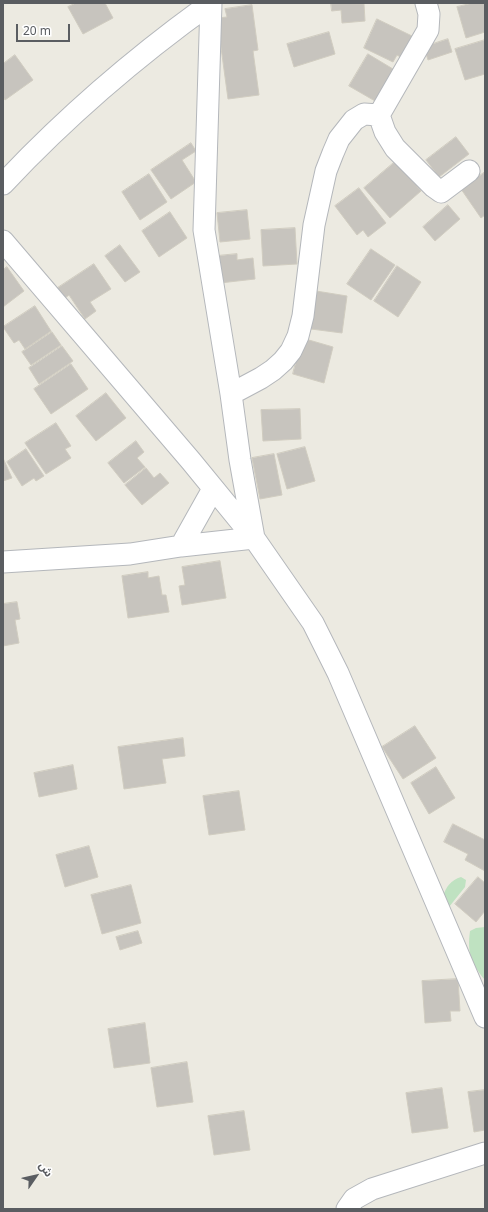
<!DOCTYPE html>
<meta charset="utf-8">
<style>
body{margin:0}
#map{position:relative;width:488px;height:1212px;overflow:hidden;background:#eceae1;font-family:"Noto Sans","Noto Sans Arabic",sans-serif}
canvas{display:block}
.frame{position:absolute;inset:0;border:4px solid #5a5d61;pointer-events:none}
.north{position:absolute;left:16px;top:1156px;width:40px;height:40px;-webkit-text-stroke:3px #fff;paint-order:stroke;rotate:56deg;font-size:11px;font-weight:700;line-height:16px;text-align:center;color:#5a5d61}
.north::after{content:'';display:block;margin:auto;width:14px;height:18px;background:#5a5d61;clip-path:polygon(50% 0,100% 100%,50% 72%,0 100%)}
.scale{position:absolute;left:16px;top:24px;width:54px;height:18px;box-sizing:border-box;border:2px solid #5a5d61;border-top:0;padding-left:5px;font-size:12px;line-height:14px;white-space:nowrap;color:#5a5d61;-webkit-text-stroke:3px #fff;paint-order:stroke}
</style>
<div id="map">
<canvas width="488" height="1212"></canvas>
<div class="frame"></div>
<div class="north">ش</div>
<div class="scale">20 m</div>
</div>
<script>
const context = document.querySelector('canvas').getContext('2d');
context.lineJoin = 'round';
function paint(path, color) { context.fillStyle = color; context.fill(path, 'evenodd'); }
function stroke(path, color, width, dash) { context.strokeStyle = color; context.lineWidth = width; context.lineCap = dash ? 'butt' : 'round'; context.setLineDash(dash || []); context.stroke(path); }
paint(new Path2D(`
 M461,877L466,880L465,887L449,907L443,896C446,887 451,880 461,877Z
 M485,927V980C471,963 467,953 470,931L476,928Z`), '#bfe2c1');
const building = new Path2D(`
 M76,3H105L113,18L83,34L68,7Z
 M331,3L364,4L365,21L342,23L341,10L332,11Z
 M473,3H485V32L466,38L457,7Z
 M252,5L258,50L253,51L259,95L228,99L217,18L227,17L225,9Z
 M377,19L412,36L402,58L397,55L393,62L364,48Z
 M329,32L335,54L294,67L287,44Z
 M448,39L452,52L428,60L424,47Z
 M485,40V74L465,80L455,49Z
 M368,54L393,69L375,101L349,86Z
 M15,55L33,80L5,100L3,97V64Z
 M456,137L469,154L439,177L426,160Z
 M191,143L196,151L182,160L196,182L171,199L151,170Z
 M396,161L421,191L390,218L364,188Z
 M485,172V215L481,218L461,189Z
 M149,174L167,202L140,220L122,192Z
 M359,188L386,223L368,237L363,230L357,235L335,206Z
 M448,205L460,219L435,241L423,227Z
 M247,210L250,239L220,242L217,213Z
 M170,212L187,238L159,257L142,231Z
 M295,228L297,264L263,266L261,230Z
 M120,245L140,272L125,282L105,256Z
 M371,249L395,265L371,300L347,284Z
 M237,254V260L253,258L255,279L220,283L217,256Z
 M94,264L111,289L90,302L96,311L85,319L69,295L60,302L53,291Z
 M397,266L421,282L398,317L374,301Z
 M7,267L24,291L3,307V270Z
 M316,291L347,296L342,333L311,329Z
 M35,306L51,331L25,349L19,340L14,343L3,327Z
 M52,332L61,345L31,365L22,352Z
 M302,338L333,347L324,383L293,374Z
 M62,346L73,361L39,384L29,368Z
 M71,364L88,389L51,414L34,389Z
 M106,393L126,418L96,441L76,416Z
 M300,409L301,439L263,441L261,410Z
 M56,423L71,446L65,449L71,458L46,474L25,443Z
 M136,441L144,452L137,458L145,467L124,483L108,463Z
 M305,447L315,481L287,489L277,454Z
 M26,449L44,476L36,481L34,478L22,486L7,462Z
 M274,454L282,495L260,499L252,458Z
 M3,458L12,478L3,481Z
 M146,468L154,478L160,473L169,483L142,505L125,485Z
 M220,561L226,598L182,605L179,586L185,585L182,567Z
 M148,572V578L159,576L162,595H166L169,612L128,618L122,576Z
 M17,602L20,619L15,620L19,643L3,646V604Z
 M415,726L436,758L403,779L382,747Z
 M183,738L185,756L162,759L166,783L124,789L118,747Z
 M73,765L77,789L39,797L34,773Z
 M436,767L455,798L429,814L411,783Z
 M239,791L245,830L209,835L203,796Z
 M453,824L485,840V871L465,860L468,854L444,842Z
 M89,846L98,877L65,887L56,855Z
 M478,877L485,883V911L476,922L455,904Z
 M131,885L141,923L102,934L91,895Z
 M138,931L142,943L120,950L116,937Z
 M458,979L460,1011H450L451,1021L425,1023L422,981Z
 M145,1023L150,1063L114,1068L108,1029Z
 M187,1062L193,1102L157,1107L151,1068Z
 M442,1088L448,1128L412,1133L406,1093Z
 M485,1090V1130L474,1132L468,1092Z
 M244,1111L250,1150L214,1155L208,1116Z`);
paint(building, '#c7c4be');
stroke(building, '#d0ccc0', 1);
const street = new Path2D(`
 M379,115L385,132L395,148L434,187L441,192L469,171
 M3,184C66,117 137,56 211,3
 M3,241L191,461L254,538L313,623L338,673L485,1017
 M231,394L261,378L273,370L283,361L291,351L298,336L303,316L314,225L326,171L333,153L339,139L354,120L364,114L379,115L428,30L429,14L426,3
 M181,546L254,538L240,460L231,394L204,230L211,3
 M3,562L130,554L181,546L213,489
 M347,1209L354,1199L372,1189L485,1153`);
stroke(street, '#b4b7bb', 23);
stroke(street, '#fff', 21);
</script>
